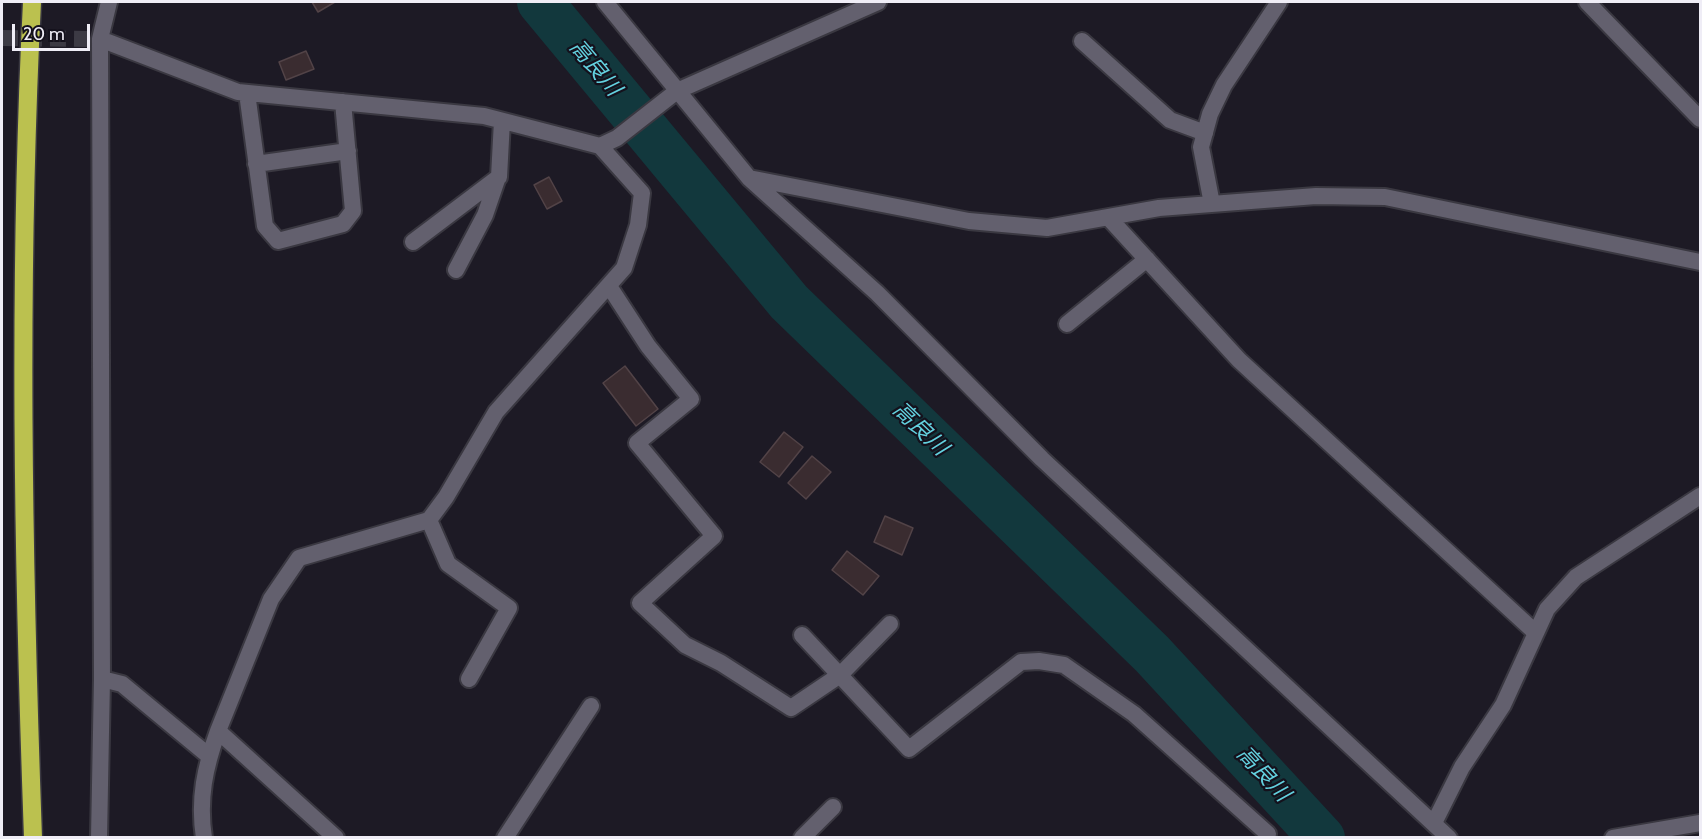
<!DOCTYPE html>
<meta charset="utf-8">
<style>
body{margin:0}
#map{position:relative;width:1702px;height:839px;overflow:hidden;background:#1d1a25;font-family:Cabin,sans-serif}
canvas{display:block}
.frame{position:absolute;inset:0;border:3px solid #efedf6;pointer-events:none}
.scale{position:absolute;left:12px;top:24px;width:78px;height:27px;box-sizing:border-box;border:3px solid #efedf6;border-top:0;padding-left:8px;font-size:18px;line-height:21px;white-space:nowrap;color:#efedf6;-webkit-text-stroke:4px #14111c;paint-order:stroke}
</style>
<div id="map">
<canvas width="1702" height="839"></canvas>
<div class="frame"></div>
<div class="scale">20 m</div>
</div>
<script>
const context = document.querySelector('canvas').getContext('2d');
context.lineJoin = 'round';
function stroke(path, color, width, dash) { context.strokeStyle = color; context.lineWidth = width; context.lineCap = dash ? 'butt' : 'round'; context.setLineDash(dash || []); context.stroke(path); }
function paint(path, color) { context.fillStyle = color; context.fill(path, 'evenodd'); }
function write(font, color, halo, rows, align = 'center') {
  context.font = font + ' Cabin,"Noto Sans JP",sans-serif'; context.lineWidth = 4.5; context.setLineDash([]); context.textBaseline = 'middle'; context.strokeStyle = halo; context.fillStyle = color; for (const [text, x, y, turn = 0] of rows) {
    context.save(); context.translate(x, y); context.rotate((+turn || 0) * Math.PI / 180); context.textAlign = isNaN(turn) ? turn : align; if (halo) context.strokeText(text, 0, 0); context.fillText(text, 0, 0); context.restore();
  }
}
stroke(new Path2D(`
 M540,2L789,302L1152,654L1322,838`), '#12383d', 46);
const building = new Path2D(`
 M312,2H335L318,12Z
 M306,51L314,69L286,80L279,62Z
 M549,177L562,201L547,209L534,185Z
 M625,366L658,409L636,426L603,383Z
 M784,432L803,447L779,477L760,462Z
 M812,456L831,472L806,499L788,483Z
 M885,516L913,528L902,555L874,542Z
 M847,551L879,576L863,595L832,570Z`);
paint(building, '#3a2c30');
stroke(building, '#524347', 1.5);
stroke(new Path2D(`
 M2,38L100,39`), '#3c3a44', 16, [16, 8]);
const minor = new Path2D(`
 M605,2L749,178L877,293L1042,459L1449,838
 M1587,2L1700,119
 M100,39L238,92L484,116L600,146L642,193L638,225L624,268L496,412L446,497L429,520L299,558L271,599L218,731L336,838
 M1082,41L1170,120L1205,133
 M247,93L265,226L278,241L343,224L353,211L343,102
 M600,146L617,138L677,91L878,2
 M256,164L348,151
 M749,178L969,221L1047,228L1159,208L1316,196L1385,197L1700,262
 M1212,204L1201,147L1210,114L1224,85L1279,2
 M1108,217L1239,360L1536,633
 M413,242L499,177L502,121
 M456,270L485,215L498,177
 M609,286L648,346L691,399L637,443L714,536L640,603L685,645L721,663L791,708L840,675L890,624
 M1067,324L1147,259
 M429,520L448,564L509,608L469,679
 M802,635L909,749L1021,662L1039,661L1064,665L1134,714L1268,834
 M102,679L122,684L209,756
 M1434,823L1462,767L1503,705L1547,609L1576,577L1700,496
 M99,838L102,679L100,39L109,2
 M204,838C198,799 205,767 218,731
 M505,838L591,706
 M802,838L833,807
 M1613,838L1700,823`);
const motorway = new Path2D(`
 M32,2C18,280 23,559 33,838`);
stroke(minor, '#3a3841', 20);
stroke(motorway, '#3a3841', 21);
stroke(minor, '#63606e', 16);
stroke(motorway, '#bbc14f', 18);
write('italic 22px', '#63d1df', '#14111c', [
 ["高良川",595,68,50],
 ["高良川",920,429,44],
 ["高良川",1263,774,47]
]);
</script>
